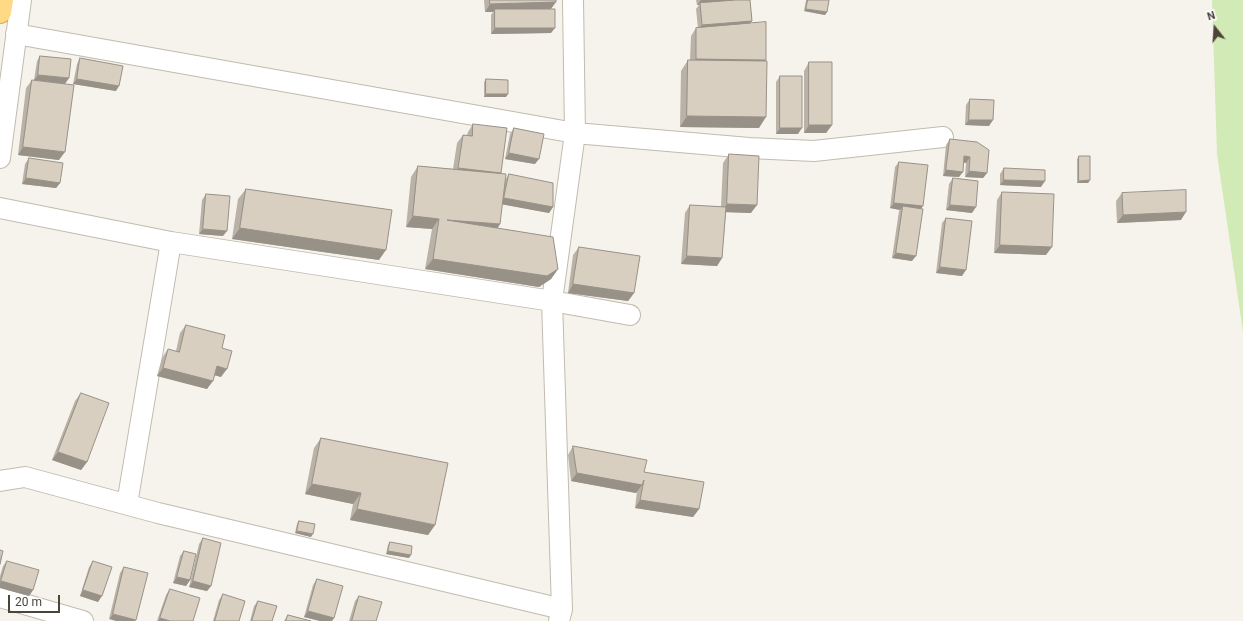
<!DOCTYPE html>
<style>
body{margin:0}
#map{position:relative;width:1243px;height:621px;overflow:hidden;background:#f6f3ec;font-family:Roboto,sans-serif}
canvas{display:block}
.north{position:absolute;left:1195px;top:8px;width:40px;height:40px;-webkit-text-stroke:3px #fff;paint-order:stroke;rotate:343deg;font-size:11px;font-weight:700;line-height:16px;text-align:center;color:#4b4439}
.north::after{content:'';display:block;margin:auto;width:14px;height:18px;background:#4b4439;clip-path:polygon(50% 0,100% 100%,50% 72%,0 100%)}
.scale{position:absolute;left:8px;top:595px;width:52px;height:18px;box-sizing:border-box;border:2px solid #4b4439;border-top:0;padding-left:5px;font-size:12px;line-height:14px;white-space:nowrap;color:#4b4439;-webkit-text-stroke:3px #fff;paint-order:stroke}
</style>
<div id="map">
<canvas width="1243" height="621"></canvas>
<div class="north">N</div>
<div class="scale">20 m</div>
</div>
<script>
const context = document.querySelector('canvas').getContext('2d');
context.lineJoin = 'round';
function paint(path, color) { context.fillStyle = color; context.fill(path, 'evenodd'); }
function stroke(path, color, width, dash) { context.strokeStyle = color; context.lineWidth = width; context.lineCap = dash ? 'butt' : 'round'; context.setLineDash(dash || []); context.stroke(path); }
paint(new Path2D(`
 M1212,0H1243V332L1217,154Z`), '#d2eab5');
const minor = new Path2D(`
 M16,34L575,133L749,148L814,151L943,137
 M0,158L21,0
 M0,208L171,242L552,301L630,315
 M0,481L25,477L158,513L562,609
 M127,504L171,242
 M0,597L83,621
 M559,621L562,609L552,301L575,133L573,0`);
const trunk = new Path2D(`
 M0,12L2,0`);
stroke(minor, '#c2bbae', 22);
stroke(trunk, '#e0a43c', 24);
stroke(minor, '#fff', 20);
stroke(trunk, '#ffd985', 22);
paint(new Path2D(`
 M484,0H556V2L551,9V33L491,34V15L493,12H485Z
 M696,0H750L752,21L750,23L765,61L759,128L680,127L681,71L688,60H690L691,36L696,28H698L696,9L699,5H697Z
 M806,0H808L827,12L825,15L804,11Z
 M40,56L65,84L34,80L37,61Z
 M80,58L116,91L73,84L77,64Z
 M809,62L832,125L826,133H804V71Z
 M780,76L798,134H776V82Z
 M486,79L506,97H484V82Z
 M32,80L59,160L18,155L26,88Z
 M970,99L989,126L965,125L966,105Z
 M473,124L505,180L509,174L553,207L549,213L502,204L500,224L498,228L558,269L551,279L539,287L425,269L432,229L406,227L411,177L418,166L453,169L457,143L463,135H467L468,132Z
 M514,128L535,164L505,159L510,134Z
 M950,139L987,173L983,178L965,177L966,163L964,162L959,177L943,176L946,145Z
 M729,154L751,213L726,212L722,258L717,266L681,264L685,213L690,205L721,207L723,163Z
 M1079,156L1090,180L1088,183H1077V159Z
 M29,158L60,183L56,188L22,184L25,164Z
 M899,162L921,208L912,261L892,258L899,211L900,210L890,208L895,167Z
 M1004,168L1041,187L1000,185V174Z
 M953,178L972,213L946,210L949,184Z
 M246,189L379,260L232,239L238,199Z
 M1002,192L1046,255L994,253L997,200Z
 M1122,193L1181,220L1117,223L1116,201Z
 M206,194L223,236L199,234L202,200Z
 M946,218L962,276L936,273L942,223Z
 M579,247L634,293L628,301L568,293L573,255Z
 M186,325L222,348L221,377L214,375L207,389L157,376L162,358L168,349L176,351L180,333Z
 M81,393L87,462L81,470L52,460L75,401Z
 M321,438L435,525L428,535L350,520L353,504L305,494L314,448Z
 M573,446L644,472L699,509L693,517L635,508L637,491L636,493L571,481L568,455Z
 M299,521L311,537L295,533L297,524Z
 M203,538L211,586L207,591L189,587L199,544Z
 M390,542L409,558L386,554L388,545Z
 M184,551L190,580L186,586L173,583L180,556Z
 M7,561L33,590L29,596L0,588V576L3,566Z
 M93,561L98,602L80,596L89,567Z
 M124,567L148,573L109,619L120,573Z
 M317,579L334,618L332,621H320L304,617L313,585Z
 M170,589L193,621H157L166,595Z
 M223,594L239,621H213L219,600Z
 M359,596L376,621H349L355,601Z
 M258,601L272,621H250L254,606Z
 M288,615L311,621H284Z`), '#bab2a6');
paint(new Path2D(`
 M701,0H749L700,3L699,5H697Z
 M556,2L550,10L495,9L493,12H485L490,4Z
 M806,9L827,12L825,15L804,11Z
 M752,21L748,26L698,30L702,25Z
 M495,28H555L551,33L491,34Z
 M696,59L766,60L760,68L690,67Z
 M38,75L69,78L65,84L34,80Z
 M77,79L119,86L116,91L73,84Z
 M486,94H508L506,97H484Z
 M687,116L766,117L759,128L680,127Z
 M969,120H993L989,126L965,125Z
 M809,125H832L826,133H804Z
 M780,128H802L798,134H776Z
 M23,147L65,152L59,160L18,155Z
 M509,153L539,159L535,164L505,159Z
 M964,156L970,157L966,163L960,162Z
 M458,168L501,173L452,176Z
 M946,170L963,172L959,177L943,176Z
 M969,171L987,173L983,178L965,177Z
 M26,178L60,183L56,188L22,184Z
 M1004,180L1045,181L1041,187L1000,185Z
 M1090,180L1088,183H1077L1079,181Z
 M504,198L553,207L549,213L500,204Z
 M894,203L923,206L919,212L903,206L900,210L890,208Z
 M727,204L757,205L751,213L721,212Z
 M950,205L976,207L972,213L946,210Z
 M1186,212L1181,220L1117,223L1123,215Z
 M413,216L439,219L432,229L406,227Z
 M447,220L500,224L493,234Z
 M240,228L386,250L379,260L232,239Z
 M203,229L227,231L223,236L199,234Z
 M1000,245L1052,247L1046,255L994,253Z
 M896,253L916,256L912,261L892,258Z
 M687,256L722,258L717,266L681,264Z
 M433,259L558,269L551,279L539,287L425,269Z
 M940,267L966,270L962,276L936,273Z
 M573,284L634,293L628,301L568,293Z
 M217,366L227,369L221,377L211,374Z
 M163,368L213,381L207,389L157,376Z
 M58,452L87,462L81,470L52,460Z
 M577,473L642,485L636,493L571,481Z
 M312,484L361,493L353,504L305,494Z
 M640,500L699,509L693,517L635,508Z
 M357,509L435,525L428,535L350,520Z
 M297,531L313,534L311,537L295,533Z
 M388,551L411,555L409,558L386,554Z
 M177,577L190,580L186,586L173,583Z
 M1,581L33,590L29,596L0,588V583Z
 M193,581L211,586L207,591L189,587Z
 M83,590L102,596L98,602L80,596Z
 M308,611L334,618L332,621H320L304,617Z
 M113,614L136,620L135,621H116L109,619Z
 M160,618L170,621H158Z`), '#979187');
const building = new Path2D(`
 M490,0H556V2L490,4Z
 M736,0H750L752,21L702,25L700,3Z
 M808,0H829L827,12L806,9Z
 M495,9H555V28H495Z
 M766,22V60L696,59V28Z
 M40,56L71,59L69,78L38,75Z
 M80,58L123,66L119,86L77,79Z
 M688,60L767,61L766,117L687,116Z
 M809,62H832V125H809Z
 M780,76H802V128H780Z
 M486,79L508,80V94H486Z
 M32,80L74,85L65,152L23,147Z
 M970,99L994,100L993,120H969Z
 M473,124L507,128L501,173L458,168L463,135L472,136Z
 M514,128L544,134L539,159L509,153Z
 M950,139L977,142L989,150L987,173L969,171L970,157L964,156L963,172L946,170Z
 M729,154L759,156L757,205L727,204Z
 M1079,156H1090V180L1079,181Z
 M29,158L63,163L60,183L26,178Z
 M899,162L928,165L923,206L894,203Z
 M418,166L506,174L500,224L447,220L553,237L558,269L547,276L433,259L439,219L413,216Z
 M1004,168L1045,170V181L1004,180Z
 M509,174L553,183V207L504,198Z
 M953,178L978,181L976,207L950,205Z
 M246,189L392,210L386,250L240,228Z
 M1186,190V212L1123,215L1122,193Z
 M1002,192L1054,194L1052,247L1000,245Z
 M206,194L230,196L227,231L203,229Z
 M690,205L726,207L722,258L687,256Z
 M903,206L923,209L916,256L896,253Z
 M946,218L972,221L966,270L940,267Z
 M579,247L640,256L634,293L573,284Z
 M186,325L225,335L222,348L232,351L227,369L217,366L213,381L163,368L168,349L179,352Z
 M81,393L109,403L87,462L58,452Z
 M321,438L448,463L435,525L357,509L361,493L312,484Z
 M573,446L647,460L644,472L704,482L699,509L640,500L644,480L642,485L577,473Z
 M299,521L315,524L313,534L297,531Z
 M203,538L221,543L211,586L193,581Z
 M390,542L412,546L411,555L388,551Z
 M0,550L3,551L0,564Z
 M184,551L196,554L190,580L177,577Z
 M7,561L39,570L33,590L1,581Z
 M93,561L112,567L102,596L83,590Z
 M124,567L148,573L136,620L113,614Z
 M317,579L343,586L334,618L308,611Z
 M170,589L200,598L193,621H170L160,618Z
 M223,594L245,601L239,621H215Z
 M359,596L382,602L376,621H352Z
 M258,601L277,606L272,621H252Z
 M288,615L311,621H286Z`);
paint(building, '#d8cfc1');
stroke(building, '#979187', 1);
</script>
